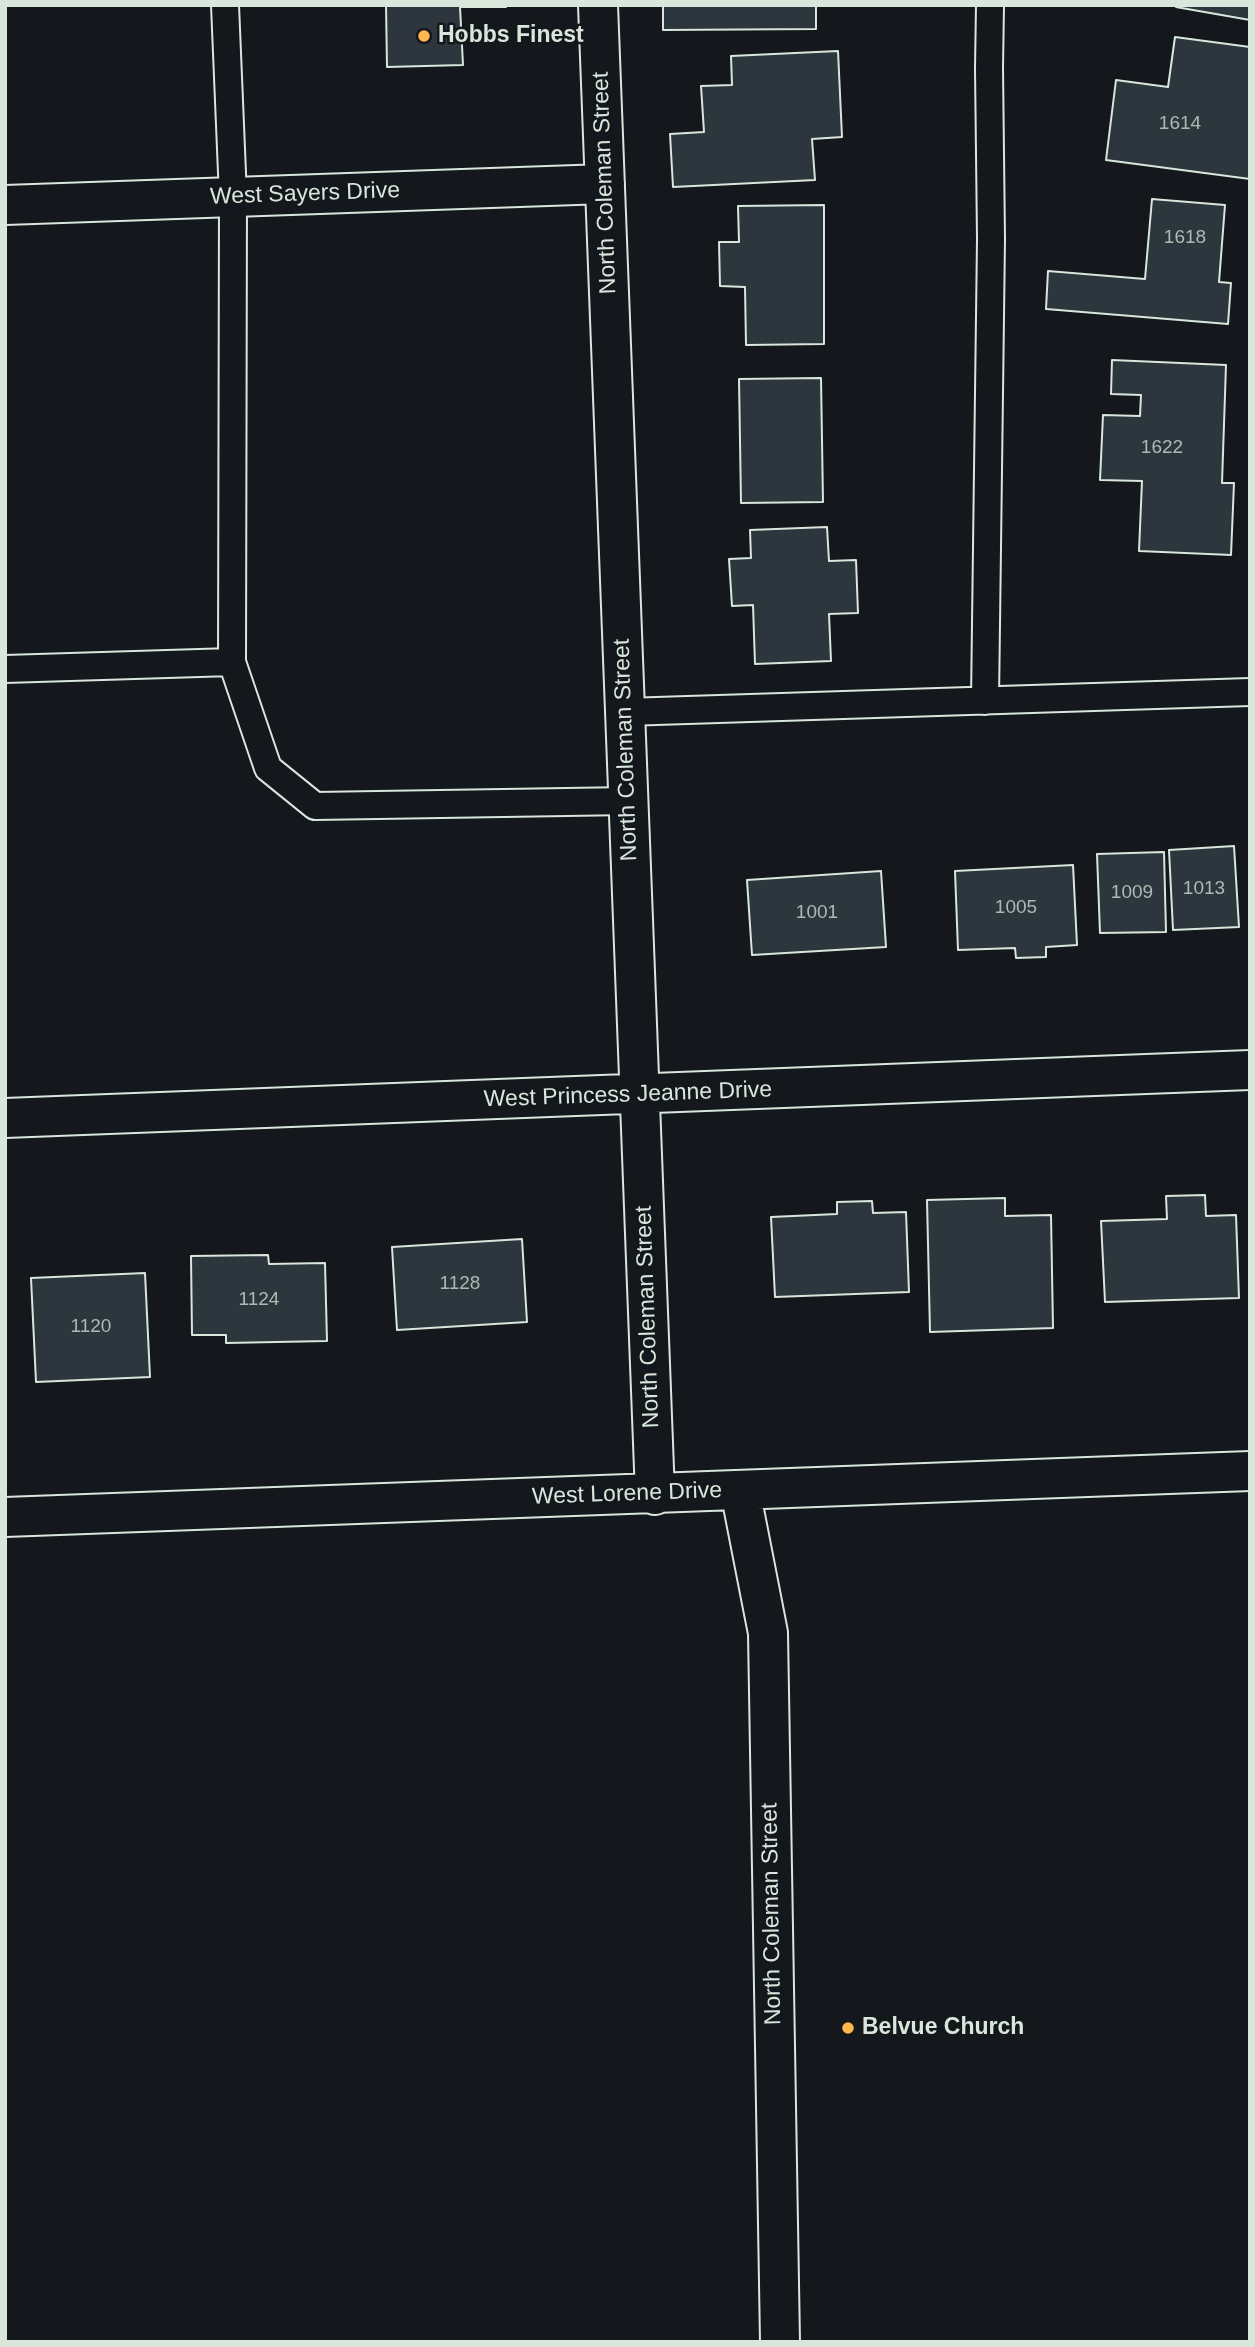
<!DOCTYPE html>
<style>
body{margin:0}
#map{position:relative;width:1255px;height:2347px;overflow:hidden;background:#14181c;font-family:Arial,sans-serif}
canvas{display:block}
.frame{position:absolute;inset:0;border:7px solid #d8e6dc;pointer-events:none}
</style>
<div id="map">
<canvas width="1255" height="2347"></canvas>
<div class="frame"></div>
</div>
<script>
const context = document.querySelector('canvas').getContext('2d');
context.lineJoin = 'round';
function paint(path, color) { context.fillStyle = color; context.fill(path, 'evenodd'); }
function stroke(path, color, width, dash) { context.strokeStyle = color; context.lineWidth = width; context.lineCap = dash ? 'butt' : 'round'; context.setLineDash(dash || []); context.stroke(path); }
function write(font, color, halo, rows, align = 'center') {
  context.font = font + ' Arial,sans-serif'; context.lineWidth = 5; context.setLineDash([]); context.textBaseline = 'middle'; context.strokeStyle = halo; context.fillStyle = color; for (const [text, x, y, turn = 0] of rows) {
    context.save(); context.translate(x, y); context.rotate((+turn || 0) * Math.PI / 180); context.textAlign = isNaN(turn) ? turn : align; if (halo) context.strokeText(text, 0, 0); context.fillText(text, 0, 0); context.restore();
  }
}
const building = new Path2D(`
 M386,5H506V7H460L463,65L387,67Z
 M663,5H816V29L663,30Z
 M1177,5H1250V20L1176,7Z
 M1175,37L1250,47V179L1106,160L1116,80L1168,87Z
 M838,51L842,137L812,139L815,180L673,187L670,134L704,132L701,86L732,85L731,56Z
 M1152,199L1225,205L1219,282L1231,283L1228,324L1046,309L1048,271L1145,279Z
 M824,205V344L746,345L745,287L720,286L719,242H739L738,206Z
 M1112,360L1226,365L1222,483H1234L1231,555L1139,551L1142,481L1100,480L1103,415L1140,416L1141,395L1111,394Z
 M821,378L823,502L741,503L739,379Z
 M827,527L829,561L856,560L858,613L829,614L831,661L755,664L753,605L732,606L729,559L751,558L750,530Z
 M1234,846L1239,927L1173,930L1169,850Z
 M1164,852L1166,932L1100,933L1097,854Z
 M1073,865L1077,945L1046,947V957L1016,958L1015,948L958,950L955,871Z
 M881,871L886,947L752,955L747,880Z
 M1205,1195L1206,1216L1236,1215L1239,1298L1105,1302L1101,1221L1167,1219L1166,1196Z
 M1005,1198V1216L1051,1215L1053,1328L930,1332L927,1200Z
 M872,1201L873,1213L906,1212L909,1292L775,1297L771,1217L837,1214V1202Z
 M522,1239L527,1322L397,1330L392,1247Z
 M268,1255L269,1264L325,1263L327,1341L226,1343V1335H192L191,1256Z
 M145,1273L150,1377L36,1382L31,1278Z`);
paint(building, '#2c363c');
stroke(building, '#d8e6dc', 2);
const service = new Path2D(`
 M225,5L233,197L232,662L268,768L315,806L629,801
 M5,669L232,662
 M985,701L991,239L989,68L990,5
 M625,712L1250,692`);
const minor = new Path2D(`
 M598,5L655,1495
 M5,205L605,184
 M5,1118L1250,1070
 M740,1490L768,1633L780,2342
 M5,1517L1250,1471`);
stroke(service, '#d8e6dc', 30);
stroke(minor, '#d8e6dc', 42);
stroke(service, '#14181c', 26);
stroke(minor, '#14181c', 38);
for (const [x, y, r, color] of [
 [424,36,7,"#ffb74d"],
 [848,2028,7,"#ffb74d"]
]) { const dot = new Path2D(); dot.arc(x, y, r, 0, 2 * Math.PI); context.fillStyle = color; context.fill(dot); stroke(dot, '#14181c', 2.5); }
write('19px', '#adbab4', null, [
 ["1614",1180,124],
 ["1618",1185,238],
 ["1622",1162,448],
 ["1013",1204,889],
 ["1009",1132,893],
 ["1005",1016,908],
 ["1001",817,913],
 ["1128",460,1284],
 ["1124",259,1300],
 ["1120",91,1327]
]);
write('bold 23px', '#d8e6dc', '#14181c', [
 ["Hobbs Finest",438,36],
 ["Belvue Church",862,2028]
], 'left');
write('23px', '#d8e6dc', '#14181c', [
 ["North Coleman Street",605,183,-92],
 ["West Sayers Drive",305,194,-2],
 ["North Coleman Street",626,750,-92],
 ["West Princess Jeanne Drive",628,1095,-2],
 ["North Coleman Street",648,1317,-92],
 ["West Lorene Drive",627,1494,-2],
 ["North Coleman Street",772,1914,-91]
]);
</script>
